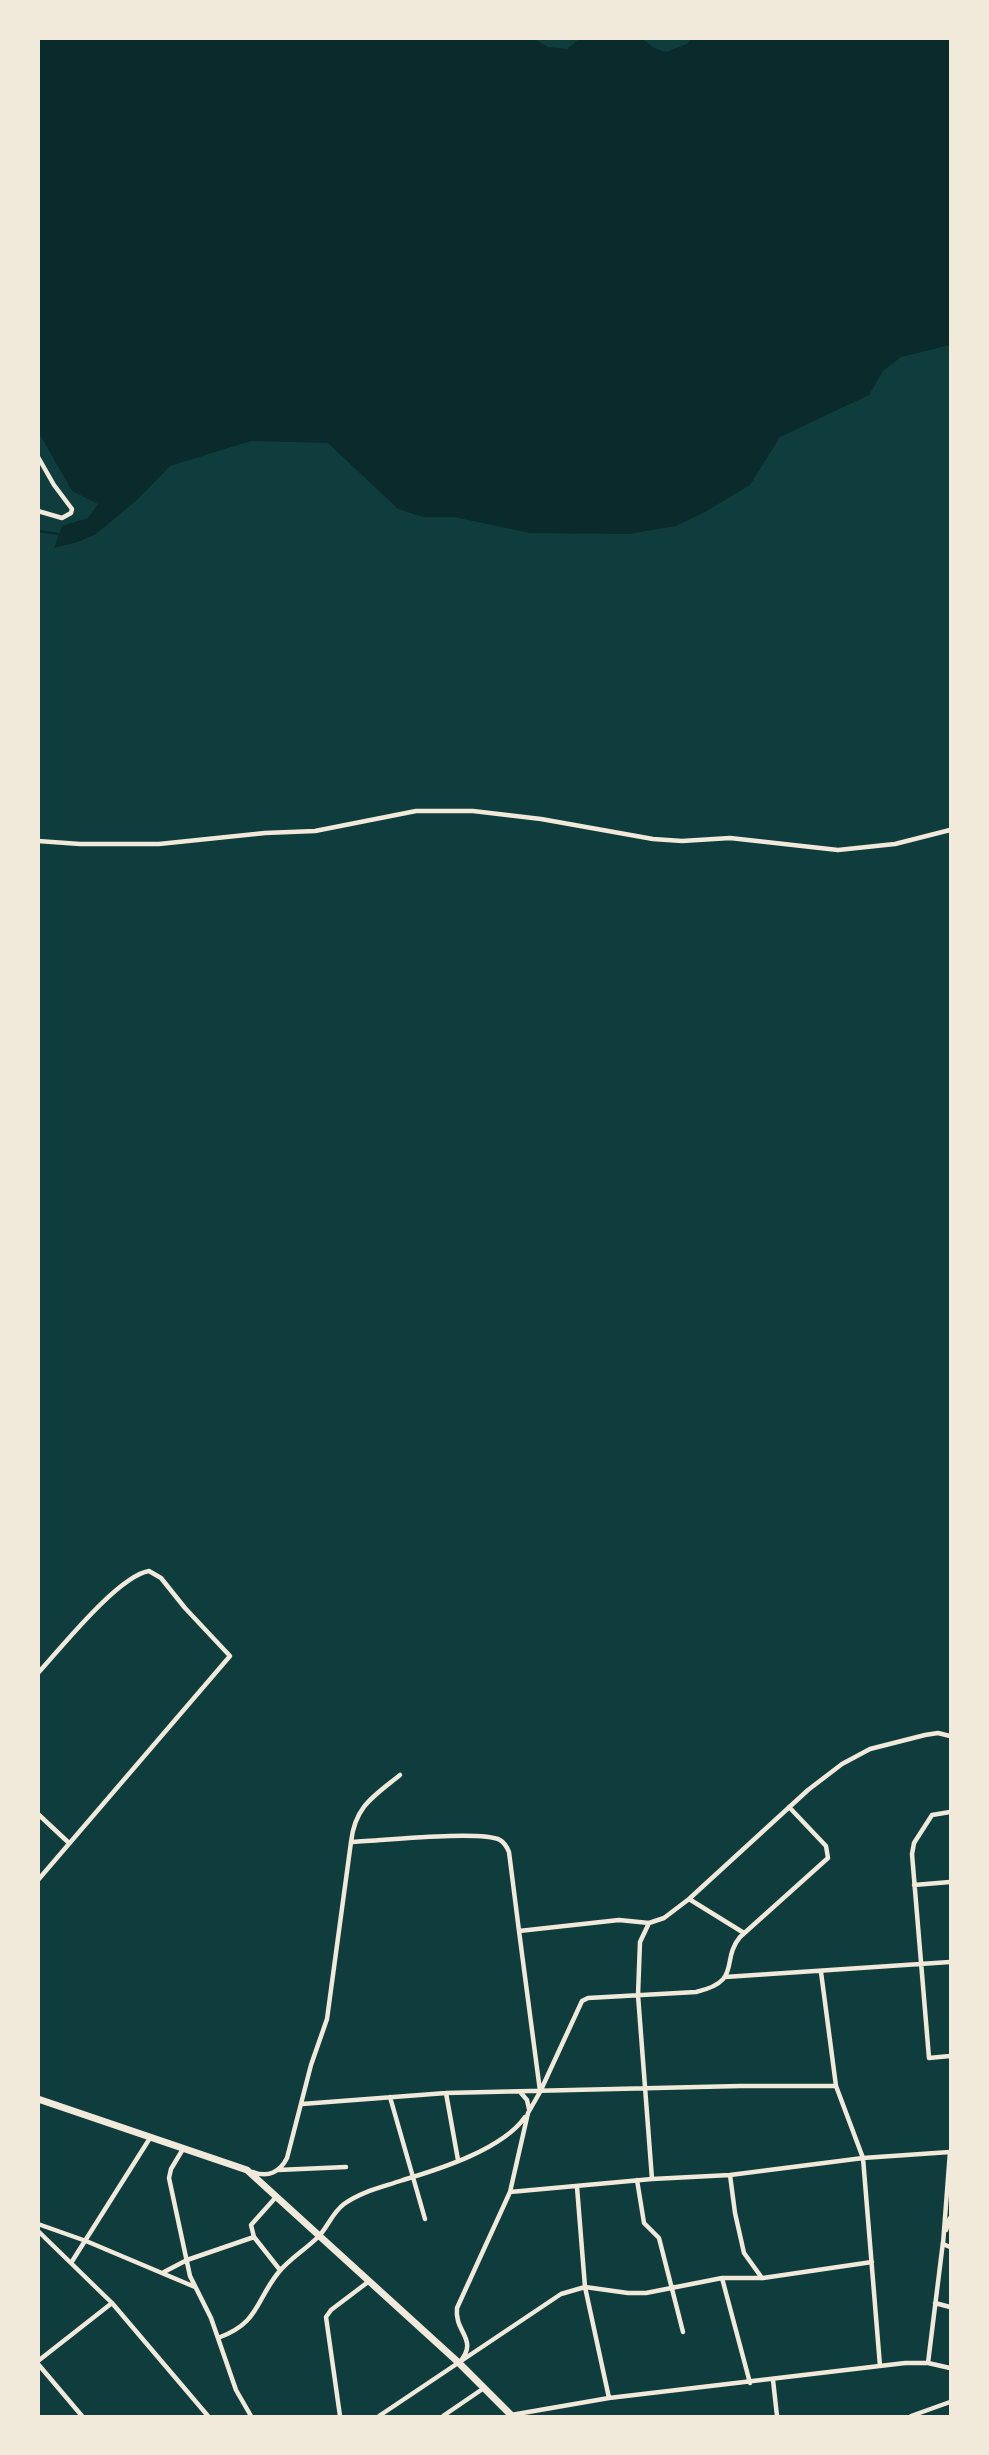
<!DOCTYPE html>
<style>
body{margin:0}
#map{position:relative;width:989px;height:2455px;overflow:hidden;background:#0f3d3e;font-family:"DejaVu Sans",sans-serif}
canvas{display:block}
.frame{position:absolute;inset:0;border:40px solid #f1e9da;pointer-events:none}
</style>
<div id="map">
<canvas width="989" height="2455"></canvas>
<div class="frame"></div>
</div>
<script>
const context = document.querySelector('canvas').getContext('2d');
context.lineJoin = 'round';
function paint(path, color) { context.fillStyle = color; context.fill(path, 'evenodd'); }
function stroke(path, color, width, dash) { context.strokeStyle = color; context.lineWidth = width; context.lineCap = dash ? 'butt' : 'round'; context.setLineDash(dash || []); context.stroke(path); }
paint(new Path2D(`
 M444,38L534,39L548,47L567,49L579,39L641,38L654,48L666,52L687,44L692,38L950,39V345L901,357L883,371L869,395L780,437L750,485L705,512L676,526L629,534L530,533L454,517H423L398,509L328,443L251,441L170,466L137,500L96,534L78,542L54,548L62,526L88,518L98,504L72,491L39,433V39Z`), '#0a2a2b');
stroke(new Path2D(`
 M38,531L58,534`), '#0a2a2b', 2.5);
stroke(new Path2D(`
 M38,457L54,485L72,509L71,513L62,518L38,511
 M38,841L80,844H159L265,833L315,831L416,811H473L541,819L653,839L682,841L730,838L838,850L895,844L950,830
 M38,1673C61,1648 118,1576 149,1571L161,1578L185,1608L230,1656L38,1880
 M950,1812L932,1815L914,1843L912,1854L929,2058L950,2056
 M38,1814L69,1843
 M351,1842C355,1806 374,1796 400,1775
 M914,1885L950,1882
 M689,1899L744,1933
 M519,1931L540,2091
 M821,1972L836,2086L863,2158L880,2366
 M725,1977L950,1962
 M446,2093L458,2160
 M521,2093L527,2100L529,2109
 M390,2097L425,2219
 M302,2104L446,2093L740,2086H836
 M183,2149L171,2169L169,2178L190,2276L211,2318L236,2390L251,2416
 M278,2170L346,2167
 M253,2172C268,2178 280,2172 287,2158L311,2065L327,2019L351,1842C379,1841 480,1830 500,1840C505,1843 507,1847 509,1852L519,1931L619,1920L649,1923
 M730,2175L735,2213L744,2253L762,2278
 M652,2179L638,1995L640,1942L649,1923L664,1918L689,1899L808,1790L842,1764L870,1749L925,1735L938,1733L950,1736
 M637,2180L644,2223L659,2238L683,2332
 M577,2187L585,2287L609,2398
 M510,2192L652,2179L730,2175L863,2158L950,2152L943,2244L950,2247
 M276,2197L251,2225L254,2237L280,2270
 M38,2224L86,2241L195,2287
 M946,2230L950,2218
 M38,2231L112,2303L208,2416
 M71,2263L150,2138
 M164,2272L187,2260L254,2237
 M722,2278L750,2383
 M935,2303L950,2307
 M218,2338C259,2323 255,2302 278,2273C289,2259 305,2250 318,2237C328,2227 332,2213 344,2204C362,2191 383,2187 403,2180C440,2169 503,2149 525,2117
 M38,2361L112,2303
 M459,2363C480,2339 454,2333 457,2308L510,2192L528,2113L540,2092L582,2001L588,1998L696,1992C743,1981 720,1961 740,1937L828,1858L826,1846L789,1807
 M928,2363L943,2242
 M38,2364L82,2416
 M773,2380L777,2416
 M511,2415L609,2398L905,2363H928L950,2368
 M340,2416L326,2317L331,2310L368,2282
 M379,2416L561,2294L585,2287L628,2293H646L722,2278H763L872,2262
 M443,2416L484,2388
 M911,2416L950,2402`), '#f1e9da', 4.5);
stroke(new Path2D(`
 M38,2099L247,2170L459,2363L512,2416`), '#f1e9da', 7);
</script>
